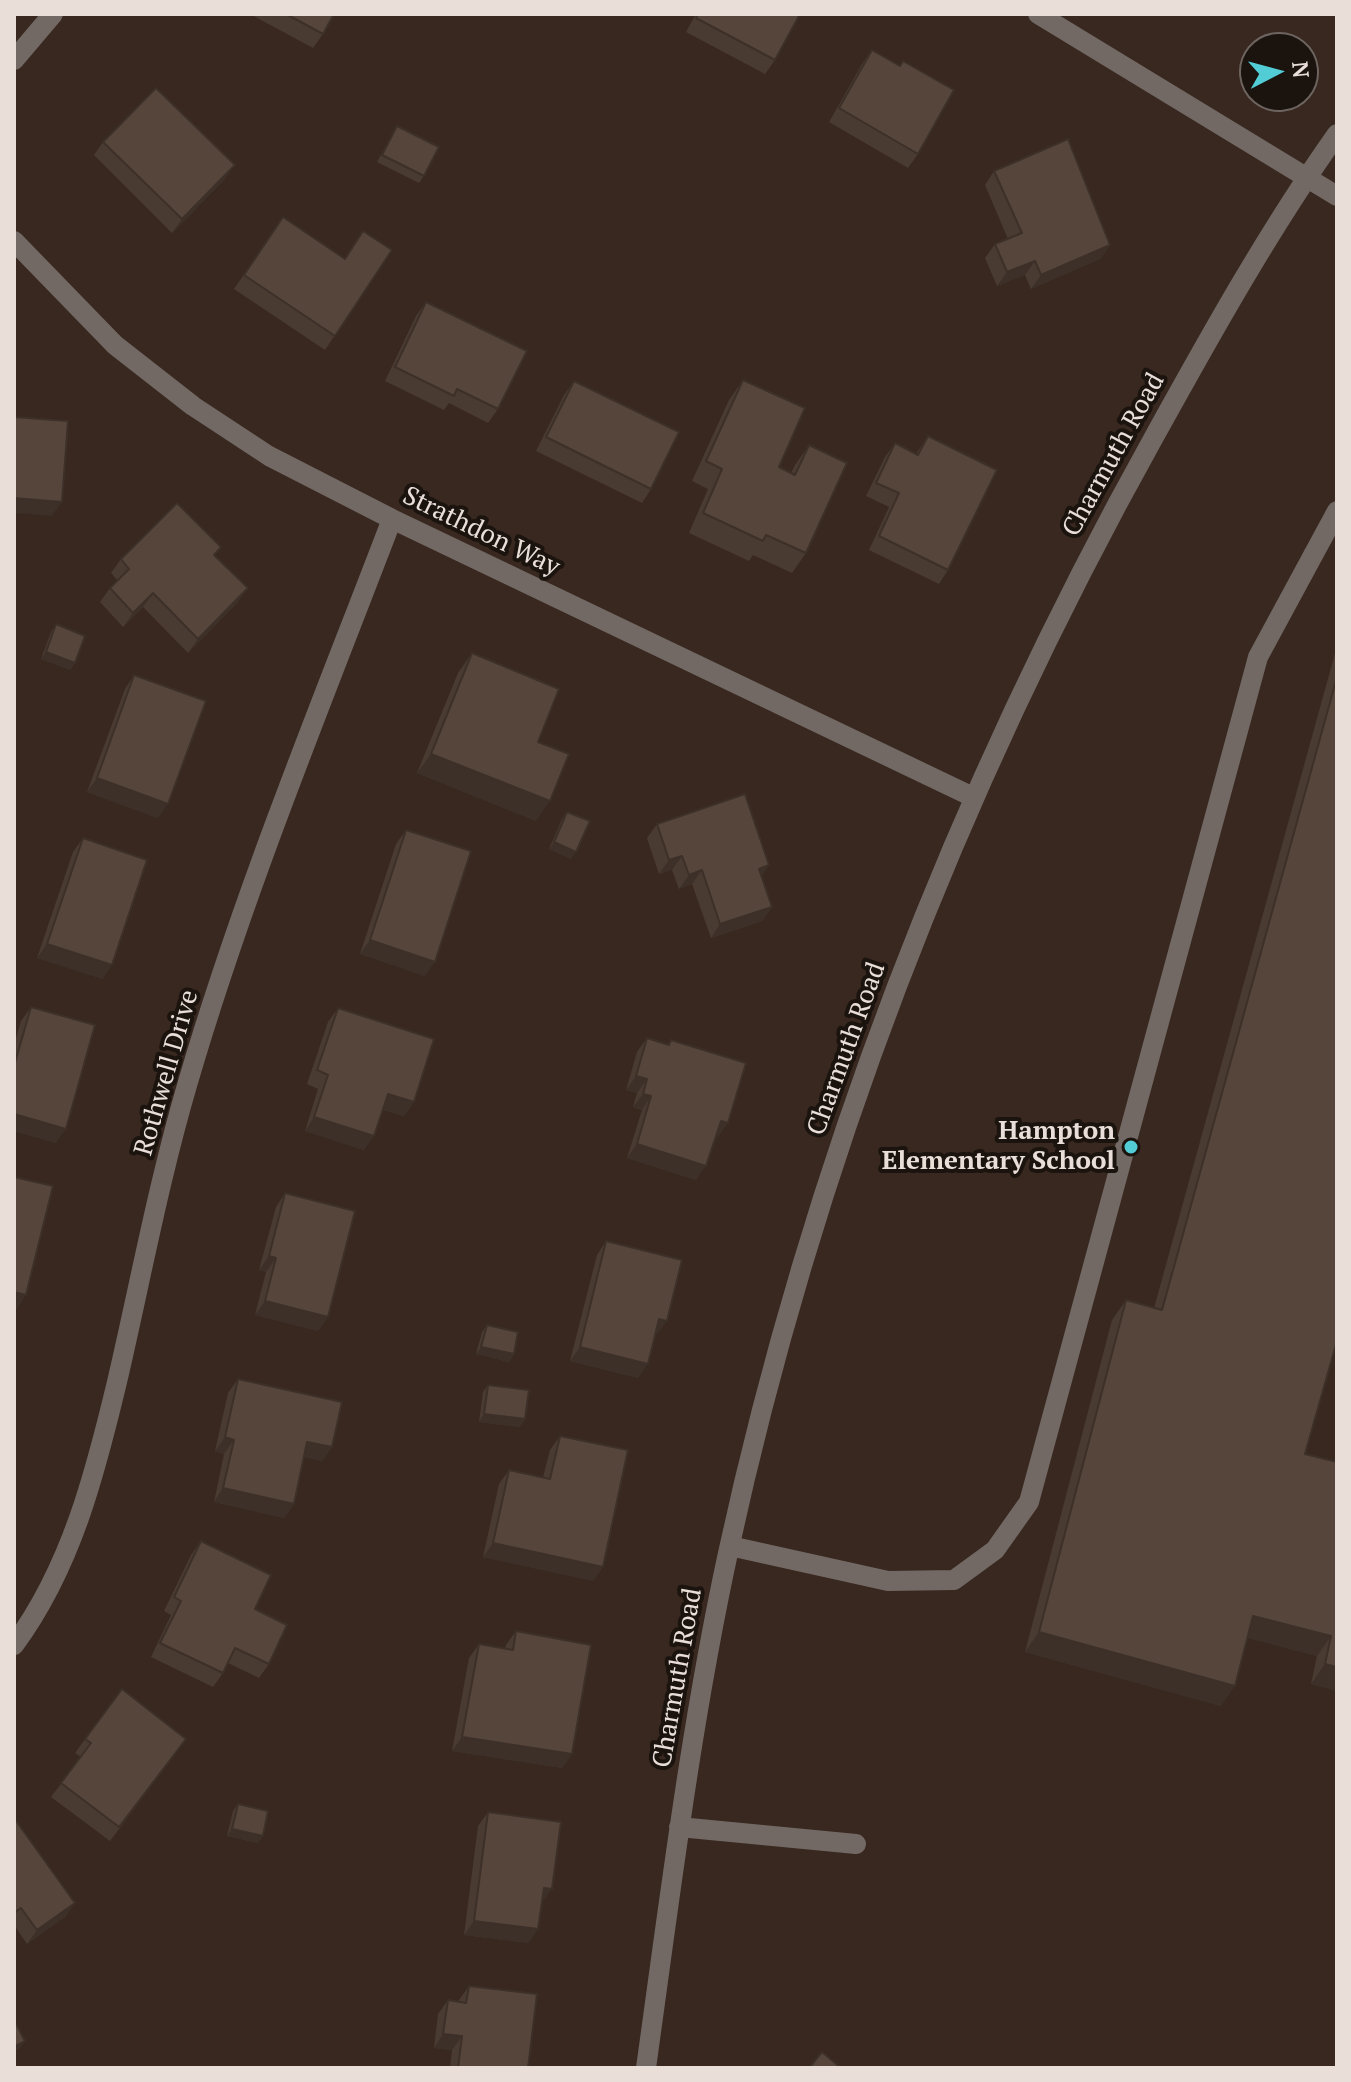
<!DOCTYPE html>
<style>
body{margin:0}
#map{position:relative;width:1351px;height:2082px;overflow:hidden;background:#38281f;font-family:"PT Serif",serif}
canvas{display:block}
.frame{position:absolute;inset:0;border:16px solid #e9ded8;pointer-events:none}
.north{position:absolute;left:1239px;top:32px;width:80px;height:80px;box-sizing:border-box;background:#1a130e;border:2px solid #6d645f;border-radius:50%;rotate:84deg;font-size:22px;font-weight:700;line-height:32px;text-align:center;color:#e9ded8}
.north::after{content:'';display:block;margin:auto;width:28px;height:36px;background:#52ccd5;clip-path:polygon(50% 0,100% 100%,50% 72%,0 100%)}
</style>
<div id="map">
<canvas width="1351" height="2082"></canvas>
<div class="frame"></div>
<div class="north">N</div>
</div>
<script>
const context = document.querySelector('canvas').getContext('2d');
context.lineJoin = 'round';
function stroke(path, color, width, dash) { context.strokeStyle = color; context.lineWidth = width; context.lineCap = dash ? 'butt' : 'round'; context.setLineDash(dash || []); context.stroke(path); }
function paint(path, color) { context.fillStyle = color; context.fill(path, 'evenodd'); }
function write(font, color, halo, rows, align = 'center') {
  context.font = font + ' "PT Serif",serif'; context.lineWidth = 8; context.setLineDash([]); context.textBaseline = 'middle'; context.strokeStyle = halo; context.fillStyle = color; for (const [text, x, y, turn = 0] of rows) {
    context.save(); context.translate(x, y); context.rotate((+turn || 0) * Math.PI / 180); context.textAlign = isNaN(turn) ? turn : align; if (halo) context.strokeText(text, 0, 0); context.fillText(text, 0, 0); context.restore();
  }
}
stroke(new Path2D(`
 M1038,14L1337,196
 M14,60L53,14
 M14,241L115,345L193,406L269,456L392,519L973,797
 M730,1546L888,1581L954,1580L995,1550L1029,1502L1258,657L1337,511
 M14,1645C71,1568 95,1474 117,1382C140,1283 159,1180 188,1082C244,891 321,705 392,519
 M679,1827L856,1844
 M646,2068C670,1896 691,1724 728,1553C813,1162 959,787 1154,437C1211,334 1269,230 1337,134`), '#726965', 20);
paint(new Path2D(`
 M250,14H334L323,34L313,48Z
 M696,14H800L775,60L765,74L686,32Z
 M872,50L918,154L908,168L829,122L862,64Z
 M397,126L424,176L419,183L377,162Z
 M103,142L225,179L172,233L94,155Z
 M994,171L1110,245L1100,259L1031,289L1025,275L997,286L985,258L995,244L1008,239L985,185Z
 M283,217L344,259L392,250L325,350L234,289Z
 M426,302L498,409L488,423L449,403L444,410L385,381L416,316Z
 M743,380L779,467L791,473L795,465L809,445L806,553L792,573L753,555L749,561L689,533L708,489L692,481L729,400Z
 M574,381L651,489L642,503L536,451L564,395Z
 M928,436L948,570L939,584L869,550L889,507L866,496L885,457L895,443L916,454Z
 M215,556L238,602L188,653L143,607L123,627L100,602L110,588L118,581L111,573L121,559Z
 M56,624L75,663L70,670L41,659L51,632Z
 M1337,646V1341L1305,1454L1337,1462V1691L1311,1684L1317,1656L1248,1638L1221,1706L1025,1652L1112,1320L1126,1300L1154,1308Z
 M472,653L538,742L536,821L417,773L458,673Z
 M134,675L158,818L87,792L125,689Z
 M567,812L571,859L549,849L562,819Z
 M657,824L761,877L772,907L762,921L711,938L692,884L679,889L672,870L659,874L647,838Z
 M406,830L425,976L360,954L396,844Z
 M83,838L103,979L37,958L73,852Z
 M31,1007L56,1143L14,1131V1045L21,1021Z
 M338,1008L414,1102L404,1116L383,1110L364,1150L305,1131L318,1089L307,1084L328,1022Z
 M647,1038L668,1044L671,1040L718,1137L716,1136L696,1180L627,1158L642,1110L633,1107L637,1093L626,1090L637,1052Z
 M285,1193L328,1317L318,1331L255,1315L266,1272L259,1270L276,1207Z
 M606,1241L657,1335L655,1334L638,1378L570,1361L597,1255Z
 M487,1325L514,1354L509,1362L476,1354L482,1332Z
 M238,1379L332,1447L322,1461L304,1457L294,1504L284,1518L214,1502L224,1454L215,1451L228,1393Z
 M488,1385L525,1419L520,1427L479,1422L483,1392Z
 M560,1436L603,1567L593,1581L483,1557L499,1484L509,1470L543,1477L550,1450Z
 M201,1541L255,1609L269,1664L259,1678L228,1663L223,1673L213,1687L151,1657L171,1615L164,1611L191,1555Z
 M516,1631L572,1754L562,1768L452,1751L469,1658L479,1644L505,1649L506,1645Z
 M85,1739L176,1753L110,1841L51,1797L81,1757L75,1753Z
 M238,1804L263,1836L258,1843L227,1836L233,1811Z
 M488,1812L542,1903L529,1943L464,1935L478,1826Z
 M14,1818L75,1903L65,1917L27,1944L14,1925Z
 M469,1986L528,2068H450L452,2050L434,2048L438,2014L448,2000L458,2002L459,2000Z`), '#4a3b32');
paint(new Path2D(`
 M235,165L225,179L172,233L182,219Z
 M1110,245L1100,259L1031,289L1041,275Z
 M1035,261L1025,275L997,286L1007,272Z
 M14,498L62,502L52,516L14,513Z
 M248,588L238,602L188,653L198,639Z
 M153,593L143,607L123,627L133,613Z
 M46,652L75,663L70,670L41,659Z
 M431,754L550,801L536,821L417,773Z
 M97,778L168,804L158,818L87,792Z
 M554,842L576,852L571,859L549,849Z
 M682,856L672,870L659,874L669,860Z
 M769,865L760,879L759,869Z
 M702,870L692,884L679,889L689,875Z
 M772,907L762,921L711,938L720,924Z
 M370,940L435,962L425,976L360,954Z
 M47,944L112,965L103,979L37,958Z
 M636,1076L647,1079L637,1093L626,1090Z
 M388,1094L414,1102L404,1116L378,1108Z
 M643,1094L651,1096L642,1110L633,1107Z
 M14,1114L66,1129L56,1143L14,1131Z
 M314,1117L374,1136L364,1150L305,1131Z
 M721,1121L728,1123L718,1137L711,1135Z
 M637,1144L706,1166L696,1180L627,1158Z
 M269,1256L276,1258L266,1272L259,1270Z
 M14,1292L26,1295L17,1309L14,1308Z
 M265,1301L328,1317L318,1331L255,1315Z
 M659,1319L667,1321L657,1335L649,1333Z
 M481,1347L514,1354L509,1362L476,1354Z
 M580,1347L648,1364L638,1378L570,1361Z
 M484,1414L525,1419L520,1427L479,1422Z
 M225,1437L234,1440L224,1454L215,1451Z
 M307,1442L332,1447L322,1461L297,1456Z
 M223,1488L294,1504L284,1518L214,1502Z
 M493,1543L603,1567L593,1581L483,1557Z
 M1253,1616L1331,1636L1317,1656L1240,1636Z
 M1039,1632L1235,1686L1221,1706L1025,1652Z
 M1325,1664L1337,1667V1691L1311,1684Z
 M462,1737L572,1754L562,1768L452,1751Z
 M232,1829L263,1836L258,1843L227,1836Z
 M544,1888L552,1889L542,1903L534,1901Z
 M75,1903L65,1917L27,1944L37,1930Z
 M474,1921L538,1929L529,1943L464,1935Z
 M443,2034L462,2036L452,2050L434,2048Z
 M25,2041L20,2048L14,2052V2047Z`), '#3c3029');
const building = new Path2D(`
 M286,14H334L323,34Z
 M698,14H800L775,60L696,18Z
 M872,50L900,66L903,61L954,90L918,154L839,108Z
 M156,88L235,165L182,219L103,142Z
 M397,126L439,147L424,176L382,155Z
 M1068,139L1110,245L1041,275L1035,261L1007,272L995,244L1022,233L994,171Z
 M283,217L345,259L363,231L392,250L335,336L244,275Z
 M426,302L527,351L498,409L457,389L454,396L395,367Z
 M743,380L805,408L779,467L795,475L809,445L847,463L806,553L766,535L763,541L703,513L722,469L706,461Z
 M574,381L679,432L651,489L546,437Z
 M14,417L68,421L62,502L14,498Z
 M928,436L997,470L948,570L879,536L899,493L876,483L895,443L918,455Z
 M177,503L221,547L214,555L248,588L198,639L153,593L133,613L110,588L129,569L121,559Z
 M56,624L85,636L75,663L46,652Z
 M472,653L559,689L538,742L569,754L550,801L431,754Z
 M134,675L206,701L168,804L97,778Z
 M1337,677V1341L1305,1454L1337,1462V1667L1325,1664L1331,1636L1253,1616L1235,1686L1039,1632L1126,1300L1162,1310Z
 M745,794L769,865L759,869L772,907L720,924L702,870L689,875L682,856L669,860L657,824Z
 M567,812L590,821L576,852L554,842Z
 M406,830L471,851L435,962L370,940Z
 M83,838L147,860L112,965L47,944Z
 M31,1007L95,1025L66,1129L14,1114V1066Z
 M338,1008L434,1039L414,1102L388,1094L374,1136L314,1117L328,1075L317,1070Z
 M647,1038L669,1045L671,1040L746,1063L728,1123L721,1121L706,1166L637,1144L651,1096L643,1094L647,1079L636,1076Z
 M14,1177L53,1186L26,1295L14,1292Z
 M285,1193L355,1211L328,1317L265,1301L276,1258L269,1256Z
 M606,1241L682,1260L667,1321L659,1319L648,1364L580,1347Z
 M487,1325L518,1332L514,1354L481,1347Z
 M238,1379L342,1402L332,1447L307,1442L294,1504L223,1488L234,1440L225,1437Z
 M488,1385L529,1390L525,1419L484,1414Z
 M560,1436L628,1450L603,1567L493,1543L509,1470L550,1479Z
 M201,1541L271,1575L255,1609L287,1625L269,1664L235,1648L223,1673L160,1643L181,1601L174,1597Z
 M516,1631L591,1645L572,1754L462,1737L479,1644L513,1650Z
 M122,1689L186,1739L119,1827L61,1783L91,1743L85,1739Z
 M238,1804L268,1811L263,1836L232,1829Z
 M488,1812L561,1822L552,1889L544,1888L538,1929L474,1921Z
 M14,1818L75,1903L37,1930L21,1908L14,1913Z
 M469,1986L537,1994L528,2068H458L462,2036L443,2034L448,2000L466,2003Z
 M14,2020L25,2041L14,2047Z
 M822,2052L841,2068H809Z`);
paint(building, '#56453a');
stroke(building, '#3c3029', 2);
for (const [x, y, r, color] of [
 [1131,1147,8,"#52ccd5"]
]) { const dot = new Path2D(); dot.arc(x, y, r, 0, 2 * Math.PI); context.fillStyle = color; context.fill(dot); stroke(dot, '#1a130e', 3); }
write('26px', '#e9ded8', '#1a130e', [
 ["Charmuth Road",1114,455,-61],
 ["Strathdon Way",481,532,26],
 ["Charmuth Road",847,1049,-70],
 ["Rothwell Drive",167,1073,-74],
 ["Charmuth Road",678,1678,-80]
]);
write('bold 26px', '#e9ded8', '#1a130e', [
 ["Hampton",1115,1132],
 ["Elementary School",1115,1162]
], 'right');
</script>
